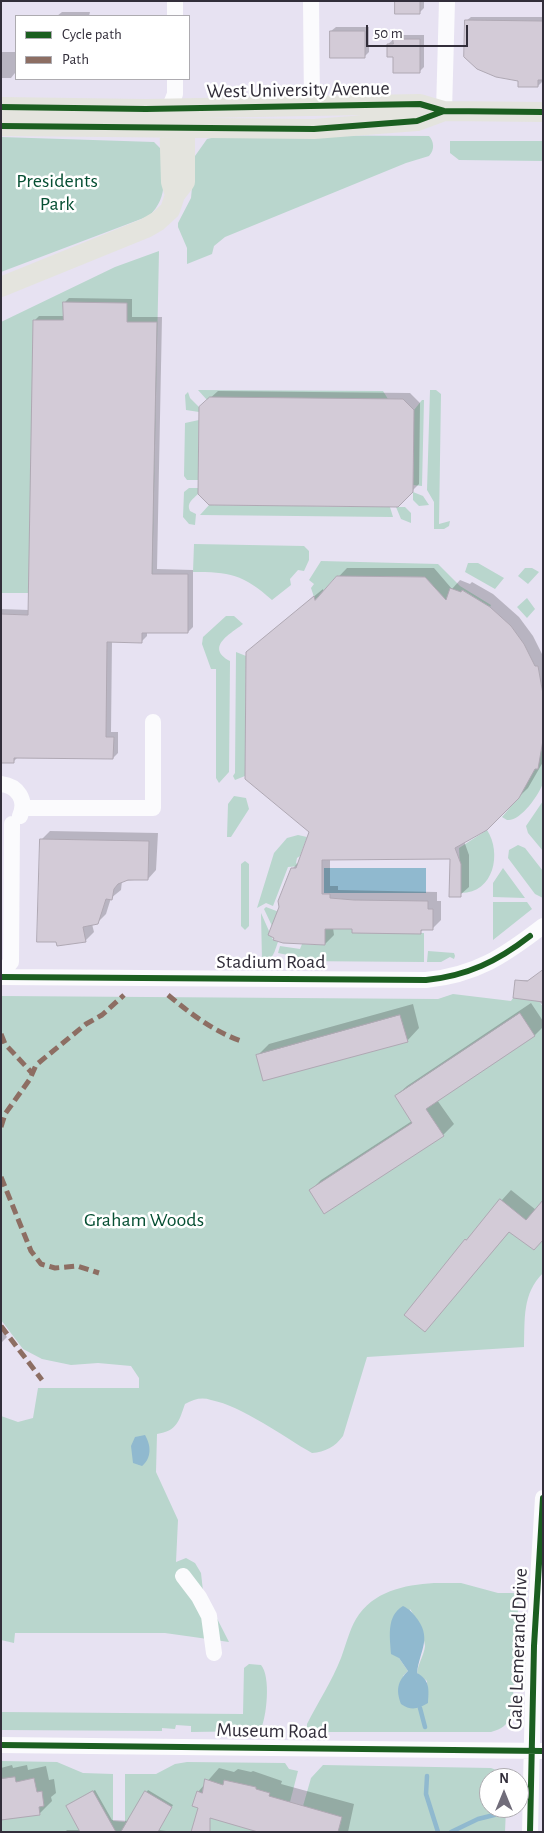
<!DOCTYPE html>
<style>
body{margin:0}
#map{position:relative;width:544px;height:1833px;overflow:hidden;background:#e7e2f2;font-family:"Alegreya Sans",sans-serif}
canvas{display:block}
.frame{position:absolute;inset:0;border:2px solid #322e3a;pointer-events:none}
.legend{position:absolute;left:15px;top:15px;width:175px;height:65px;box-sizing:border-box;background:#fff;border:1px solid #adabb0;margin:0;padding:6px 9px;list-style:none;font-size:15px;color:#322e3a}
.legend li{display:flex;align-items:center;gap:10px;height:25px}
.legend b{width:25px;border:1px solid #adabb0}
.north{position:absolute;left:479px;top:1768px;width:50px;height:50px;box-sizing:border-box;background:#fff;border:1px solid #adabb0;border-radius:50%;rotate:0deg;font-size:14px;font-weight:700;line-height:20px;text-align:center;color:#322e3a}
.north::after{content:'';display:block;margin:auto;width:18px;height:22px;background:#716d7a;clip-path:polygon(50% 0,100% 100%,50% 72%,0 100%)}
.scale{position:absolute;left:366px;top:25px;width:102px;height:22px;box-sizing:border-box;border:2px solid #322e3a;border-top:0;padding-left:6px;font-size:15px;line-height:18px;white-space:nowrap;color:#322e3a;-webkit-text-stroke:4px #fff;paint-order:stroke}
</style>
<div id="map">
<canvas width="544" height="1833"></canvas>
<div class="frame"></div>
<ul class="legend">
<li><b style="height:6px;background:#1b5e20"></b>Cycle path</li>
<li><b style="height:6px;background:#8d6e63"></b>Path</li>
</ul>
<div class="north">N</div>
<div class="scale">50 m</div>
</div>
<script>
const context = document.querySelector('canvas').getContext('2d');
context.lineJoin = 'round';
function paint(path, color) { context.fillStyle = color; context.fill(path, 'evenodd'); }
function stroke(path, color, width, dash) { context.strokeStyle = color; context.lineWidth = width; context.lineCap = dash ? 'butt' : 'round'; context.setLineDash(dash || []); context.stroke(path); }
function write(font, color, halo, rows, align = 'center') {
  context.font = font + ' "Alegreya Sans",sans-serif'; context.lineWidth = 5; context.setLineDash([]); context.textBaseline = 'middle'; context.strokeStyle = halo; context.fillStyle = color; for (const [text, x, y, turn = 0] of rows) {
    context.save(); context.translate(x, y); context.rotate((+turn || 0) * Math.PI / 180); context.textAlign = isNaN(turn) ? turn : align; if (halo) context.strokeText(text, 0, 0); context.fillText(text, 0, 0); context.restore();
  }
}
paint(new Path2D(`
 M225,135L429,136C434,141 435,150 429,156L406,163L225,237L214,246L212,254L187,264V248L178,227V223L191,198L195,156L207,139Z
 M1,137L154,142L161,149C163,175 170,196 149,216L1,272Z
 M450,141H543V161L459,160L450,153Z
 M159,251L152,589L29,588L28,593H1V322L115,267Z
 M198,390L383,391L388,399L207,400Z
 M430,390H436L441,394L439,524L450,521L449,526L444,529H434V502L427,490Z
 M188,392L190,398L199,407V412L186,410L185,395Z
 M422,400H424L422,486L413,485L414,410Z
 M199,420L198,480H187L184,476L185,423Z
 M189,488H198V494C193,499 186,503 190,511L196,514L195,525L189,524L183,517L184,492Z
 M413,492L423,496L429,505L419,506L413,500Z
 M209,505L390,507L393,517L200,515Z
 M396,507H405L411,513V523L401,519Z
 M194,544L304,546L309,551V560L304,571L298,570L290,579L291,585L272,600C243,574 229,572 193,572Z
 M321,561L438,564L460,586L491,605L490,607L463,590L451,602L450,589L446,600L425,577L337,576L315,600L311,588L314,584L309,580Z
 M468,563H478L504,578L495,589L465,572Z
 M525,568H532L539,572L528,584L518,576Z
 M527,598L535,609L527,618L517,607Z
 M226,616H234L243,624C232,633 204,647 230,661L229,772L219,783L216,778V669H211L202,644L203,637Z
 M236,652L246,656L245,776L235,780L233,776L235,773Z
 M541,748C544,754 544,774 543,783C539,795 520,822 507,820L502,817C521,796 532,775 541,748Z
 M234,796L246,798L249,809L231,837H227L228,804Z
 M543,801V851L528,833L526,826Z
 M487,830C502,853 494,893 461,893L459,848Z
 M298,835L307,837L300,856L297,858L296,863L300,866L288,867L273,906L266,903L257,908L274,853L287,838Z
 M518,845L525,848L543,871V898L535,894L508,858L509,850Z
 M245,861L249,864V926L245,930L241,926V864Z
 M503,868L525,898L493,897V883Z
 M493,902H527L532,909L493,940Z
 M266,907L279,912L272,926L264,909Z
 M261,913L273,940L278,942C274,952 274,960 262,961Z
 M325,914L352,929V933H424V962L294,961L293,956L278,953L280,946L300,949L302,944L325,945Z
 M428,951L454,953L455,956L454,959L450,957L441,962H427Z
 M453,994L511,1001L513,998L539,1001L543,1007V1273C522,1294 525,1319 524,1347L367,1357L343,1436C335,1447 325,1452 312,1453C284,1437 242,1406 211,1400C202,1397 194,1399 185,1404C179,1421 177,1431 157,1434L156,1472L178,1520L176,1562L186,1558L195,1563L201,1573L203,1591L229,1642L165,1633H15L14,1643L1,1640V1416L18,1422L33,1418L38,1388H139V1378L131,1366L98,1363L71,1365L42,1359L23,1349L1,1320V996L438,999Z
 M434,1583H461L498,1593H519L512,1715C507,1725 502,1729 491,1732H307V1724C318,1702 332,1681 341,1658C346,1645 349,1631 356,1619C373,1591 404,1585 434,1583ZM410,1609C415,1616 425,1638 425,1646C424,1655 418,1664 417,1673L427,1681L428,1703L403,1676L408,1671L399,1658Z
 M249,1664L261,1665C271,1676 267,1718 260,1731L191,1732V1726L176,1725L175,1729L162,1728V1731L1,1730V1712L243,1714L244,1668Z
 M1,1761L57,1762L83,1773L113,1774V1821L125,1822V1774H156L175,1764L187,1762L285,1763L289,1769L298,1771L290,1802L303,1806L311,1778L323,1765L491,1768L499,1771L506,1778H489V1808H506L505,1832H1Z`), '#b9d6cd');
paint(new Path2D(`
 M324,868H426V893H324Z
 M145,1435C151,1445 152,1458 142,1466L133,1463L131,1446L135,1437Z
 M403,1606C409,1609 411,1611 415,1616C433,1638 420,1649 417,1673C430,1680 429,1689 428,1703C418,1709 411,1711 401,1704C396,1690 397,1682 408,1671L399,1658L391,1654C390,1637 386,1616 403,1606Z`), '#90b9cf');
paint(new Path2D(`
 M396,1H424V8L420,12Z
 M62,12H90L89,16H57Z
 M471,17H543L542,82L538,86L519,80L466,21Z
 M336,27H369V52L365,56L331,31Z
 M399,35H424V67L420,71L395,56L388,44Z
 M1,52H15V73L11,78H1Z
 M69,298L132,299V317H162L157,569L193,570V627L188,632H147V636L142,641H112L111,732H118V753L113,758L18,757L14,761H1V609L29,610L34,321L39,316H64V303Z
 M218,391L410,393L420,403L419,484L397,506L207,401Z
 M347,568H434L452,589L460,580L470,584L472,582L493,594L519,617L533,636L543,656V762L528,788L486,829L464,841L469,855V887L460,895L451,857L330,858V886H338V890L437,892V901H441V920L432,929H424L420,932L333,928L334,935L325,944L292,869L299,862L311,832L256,644L323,589L324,592Z
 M50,831L158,833L156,870L148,879L122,881L121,890L111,898L106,914L97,923L92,924L94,932L85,941L41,840Z
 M543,971V1005L516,981L529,980Z
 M531,1003L543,1021V1027L535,1035L437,1100L454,1124L443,1135L325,1212L310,1191L321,1180L412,1121L396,1096L407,1086Z
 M413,1004L419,1028L407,1041L257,1056L269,1044Z
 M511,1190L536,1210L543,1239L510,1231L425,1330L466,1240Z
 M1,1329L7,1337L1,1343Z
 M12,1765L13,1768L27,1765L28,1770L46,1766L49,1780L54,1779L56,1793L51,1797L52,1801L40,1813L1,1820V1768Z
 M219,1768L234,1772L238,1769L251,1772L253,1771L282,1781L281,1784L354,1804L348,1832H260L199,1807L198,1792Z
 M95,1790L112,1820L129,1821L148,1790L173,1805L158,1830L174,1832H65L67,1830H81L67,1806Z`), '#0003');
stroke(new Path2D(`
 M420,1708L425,1727
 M427,1776L426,1794L438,1832
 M451,1832L478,1819L498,1814`), '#90b9cf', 4.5);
const building = new Path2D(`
 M395,1H420V14H395Z
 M465,20L543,21V80H538V87H518V81L496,77L477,69L464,57Z
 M330,31H365V58H330Z
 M393,39H420V73H393V57H387V44H393Z
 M63,302L127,303V322H157L152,574H188V633H142V643L107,642L106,737H114L113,759L14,758V763H1V614L28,615L33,320H63Z
 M210,397L403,399L414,410L413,492L398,507L209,505L198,494L199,407Z
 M337,576L425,577L446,600L450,588L461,592L462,590L490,607L511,626L524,644L535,666H538L543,694V740L538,769H535L519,798L487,830L455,848L461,864V897H449L450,859L322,860V894H330V898L354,900L428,901V909H433V930H421V934L352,933V929H325V945L283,943L273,940L274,938L268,935L279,907L278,901L291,868H296L309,832L245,779L246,652L314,596L315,600Z
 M40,839L149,841L148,880H128L118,884L114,889L112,900L106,899L98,924L83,927L86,942L57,946L56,942H37Z
 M543,970V1002L513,998L515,980L527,981Z
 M520,1013L535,1036L426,1109L444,1136L324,1214L309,1190L412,1123L395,1096Z
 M400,1015L408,1042L263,1081L256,1055Z
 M500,1199L526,1220L543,1200V1240L534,1250L509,1232L425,1332L404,1315L465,1239L466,1240Z
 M15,1777L16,1782L34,1778L37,1792L42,1791L44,1806L39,1807L40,1815L1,1820V1779Z
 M205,1779L223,1785L224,1780L256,1787V1789L270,1793L269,1796L342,1817L338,1832H258L210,1818V1832H191L198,1808L192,1806L197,1791L202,1793Z
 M93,1791L116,1832H80L66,1806Z
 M145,1791L172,1807L158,1832H121Z`);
paint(building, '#d3cbd7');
stroke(building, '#afa8b3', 1);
stroke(new Path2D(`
 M175,1V16
 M311,1L312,106
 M169,109L175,94V79
 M444,111L447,1
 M1,784C18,786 27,800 20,816
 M23,808H153V722
 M1,974L11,962L12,824
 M1,977L426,980C476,975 504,956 543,926
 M183,1576L199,1597L209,1616L214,1653
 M1,1745L543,1751
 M530,1832L534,1646L543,1498`), '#fbfbfd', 16);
stroke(new Path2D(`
 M1,107L146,109L420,104L444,111L543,112
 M169,115L171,182L175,195
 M1,126L314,129L417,121L444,111
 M1,287L146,228L158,221L170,210L175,195L185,182V116`), '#e4e4de', 20);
stroke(new Path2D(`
 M168,995C191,1014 213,1031 241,1041
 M1,1034L5,1044L32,1073
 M1,1127L5,1114L30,1079L36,1065L86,1024L102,1015L124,995
 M1,1177L31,1251L41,1264L55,1268L77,1266L99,1273
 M1,1326L42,1380`), '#8d6e63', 5, [10, 5]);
stroke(new Path2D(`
 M1,107L146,109L420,104L444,111L543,112
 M1,126L314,129L417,121L444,111
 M1,977L426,980C467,976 498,961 530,936
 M1,1745L543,1751
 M530,1832L534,1646L543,1498`), '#1b5e20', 6);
write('20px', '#322e3a', '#fff', [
 ["West University Avenue",298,90,-1],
 ["Stadium Road",271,962],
 ["Gale Lemerand Drive",518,1649,-88],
 ["Museum Road",272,1731,1]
]);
write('20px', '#064f33', '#fff', [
 ["Presidents",57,181],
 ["Park",57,204],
 ["Graham Woods",144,1220]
]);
</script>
